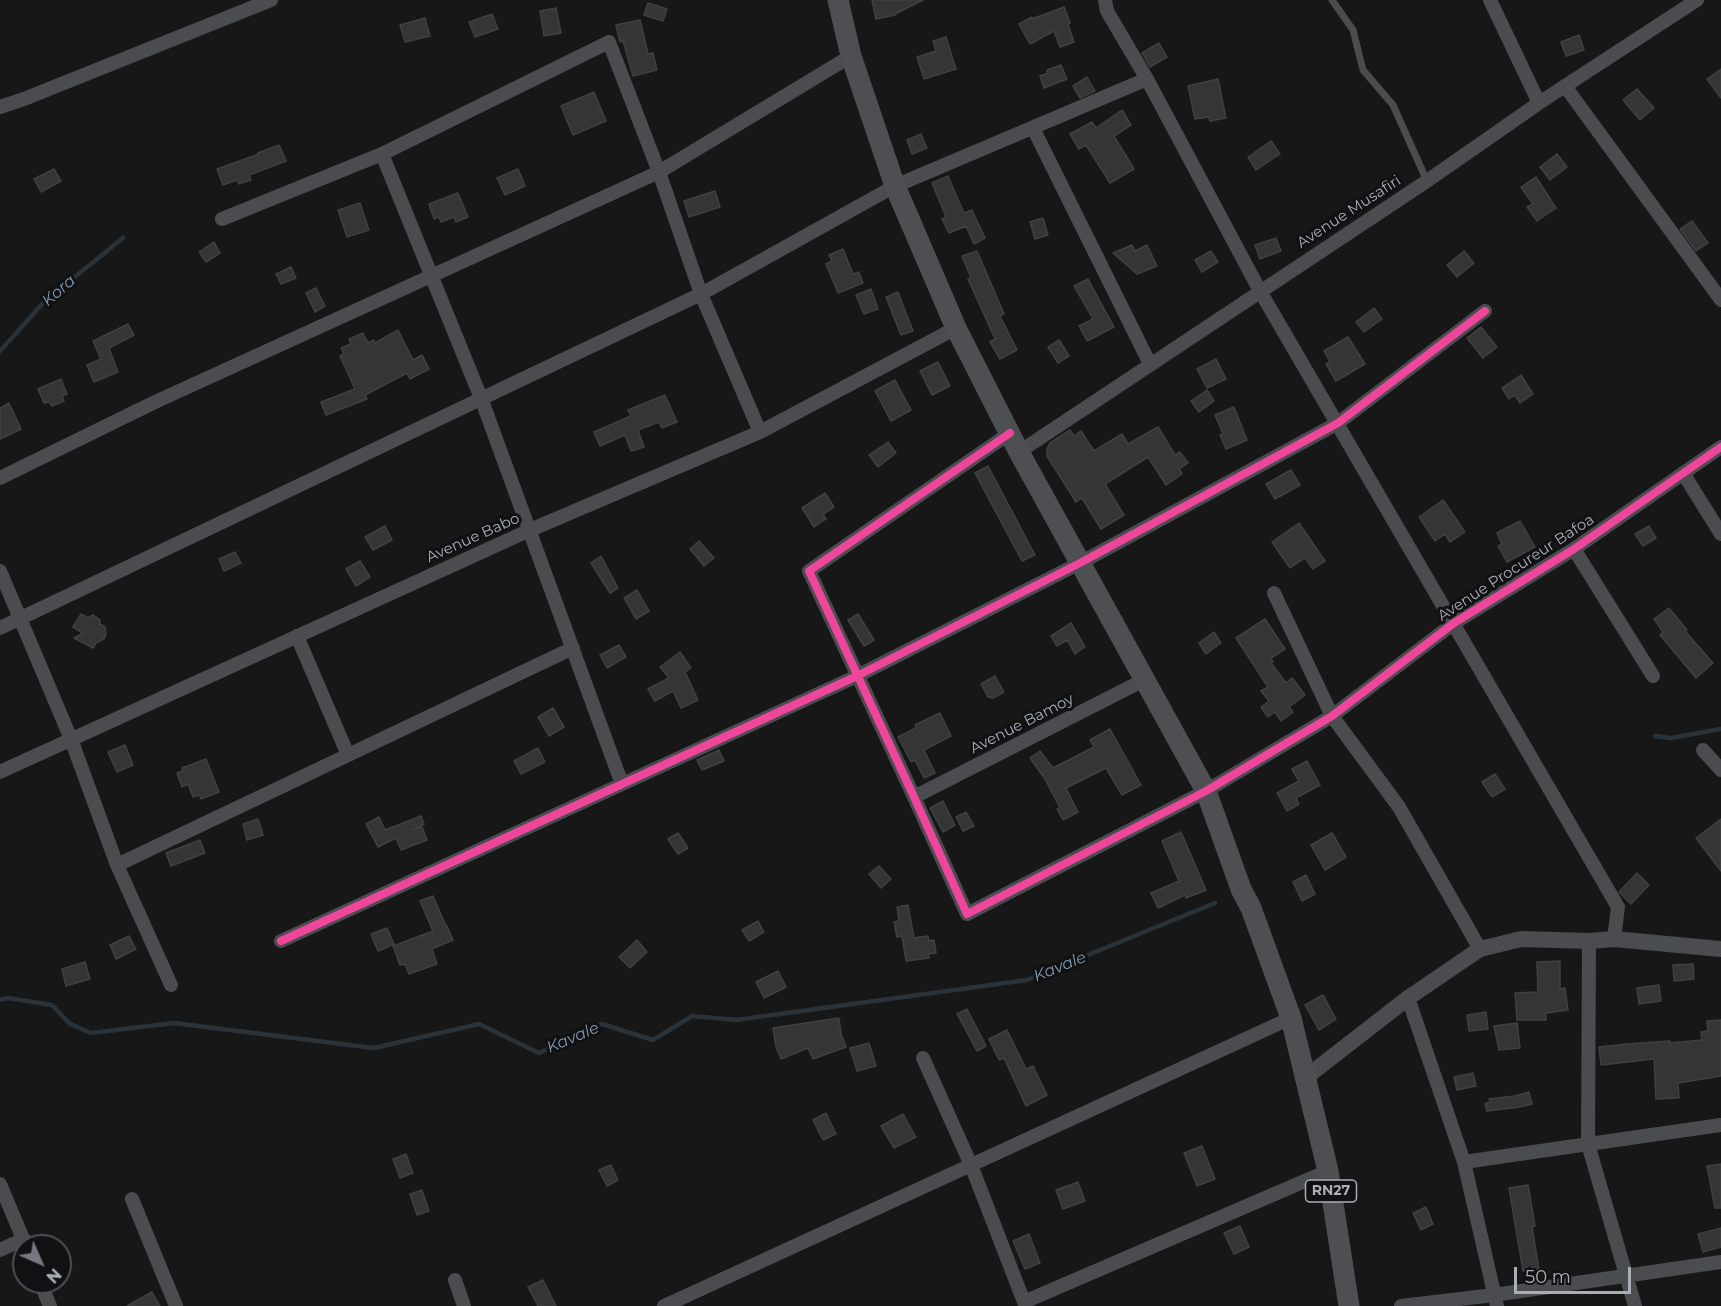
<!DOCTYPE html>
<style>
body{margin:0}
#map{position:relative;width:1721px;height:1306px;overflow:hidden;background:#171717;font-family:Montserrat,sans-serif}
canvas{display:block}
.north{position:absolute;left:12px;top:1234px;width:60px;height:60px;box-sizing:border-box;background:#111113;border:2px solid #4d4f55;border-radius:50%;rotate:135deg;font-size:16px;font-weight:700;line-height:24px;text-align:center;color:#a8adb8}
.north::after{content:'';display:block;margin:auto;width:21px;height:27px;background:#757880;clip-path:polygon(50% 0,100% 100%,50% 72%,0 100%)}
.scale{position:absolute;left:1514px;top:1267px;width:117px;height:27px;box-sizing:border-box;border:3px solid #a8adb8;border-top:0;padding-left:8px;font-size:18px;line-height:21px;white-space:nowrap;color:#a8adb8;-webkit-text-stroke:4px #111113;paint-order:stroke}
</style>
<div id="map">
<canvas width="1721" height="1306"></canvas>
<div class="north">N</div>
<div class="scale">50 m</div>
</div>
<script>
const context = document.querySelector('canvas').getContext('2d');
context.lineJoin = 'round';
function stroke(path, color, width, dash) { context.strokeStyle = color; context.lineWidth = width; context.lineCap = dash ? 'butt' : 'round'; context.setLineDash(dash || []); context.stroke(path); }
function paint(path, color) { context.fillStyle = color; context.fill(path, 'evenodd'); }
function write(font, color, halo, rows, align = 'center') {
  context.font = font + ' Montserrat,sans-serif'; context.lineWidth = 6; context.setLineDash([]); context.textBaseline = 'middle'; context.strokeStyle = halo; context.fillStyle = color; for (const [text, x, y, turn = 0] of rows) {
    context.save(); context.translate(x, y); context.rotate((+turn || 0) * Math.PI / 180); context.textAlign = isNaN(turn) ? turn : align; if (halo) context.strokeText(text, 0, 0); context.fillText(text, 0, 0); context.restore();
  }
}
stroke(new Path2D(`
 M0,351L44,302L123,238
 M1655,736L1671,738L1721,729
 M0,1000L8,998L52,1005L70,1024L91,1033L174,1023L374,1048L479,1024L539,1053L602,1024L653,1040L692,1016L736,1020L1027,980L1215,903`), '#2a3239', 4.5);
const building = new Path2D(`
 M872,0H923L895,14V15L876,19Z
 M648,3L667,9L663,21L644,15Z
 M1064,7L1070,23L1068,24L1074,42L1060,47L1054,31L1030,44L1019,24L1032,17V19Z
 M556,8L561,33L544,36L540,11Z
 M492,14L498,29L475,37L469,22Z
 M425,18L430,36L405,42L400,25Z
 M640,20L648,54L653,53L657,70L633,76L623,41L620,42L616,25Z
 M1579,35L1584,50L1566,56L1561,42Z
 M946,37L956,69L924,79L917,57L936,51L933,41Z
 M1159,43L1167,57L1150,67L1142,53Z
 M1061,65L1067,79L1044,88L1040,76L1048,73L1047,70Z
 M1721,69V98L1707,79Z
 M1087,77L1095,91L1080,98L1073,86Z
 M1218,79L1226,118L1210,121L1209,117L1195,119L1188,86Z
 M1637,89L1654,108L1640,120L1623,100Z
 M594,92L606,121L573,135L561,106Z
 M1122,110L1131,125L1114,136L1134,169L1110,183L1086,145L1079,149L1070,134L1092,122L1096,128Z
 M921,134L927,148L912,154L907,140Z
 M1271,141L1280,154L1256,170L1248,157Z
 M279,145L286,161L249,175L251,180L239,184L237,180L223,185L217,169L259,154L258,153Z
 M1557,154L1567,167L1550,180L1540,167Z
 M54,169L61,181L41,192L34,179Z
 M518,169L525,186L505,195L497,178Z
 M948,176L964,213L972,210L985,238L974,244L966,226L949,233L942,219L946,217L932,183Z
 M1536,177L1556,208L1537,221L1527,207L1533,204L1521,187Z
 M715,191L720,207L689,217L684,201Z
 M458,193L468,217L456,222L454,217L441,222L439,217L434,219L429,204Z
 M360,203L369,230L347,237L338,210Z
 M1043,218L1048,235L1035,239L1030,222Z
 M1692,221L1708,243L1696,251L1680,229Z
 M1276,238L1281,251L1260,259L1255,245Z
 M214,242L220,253L206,262L199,252Z
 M1132,245L1135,251L1147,245L1157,266L1137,274L1113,253Z
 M843,249L853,274L859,272L863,283L838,293L826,264L832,261L829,255Z
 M977,251L1004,314L1000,316L1017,350L1000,359L990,342L995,339L968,279L971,278L962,256Z
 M1211,251L1218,262L1202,272L1195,260Z
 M1464,251L1474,263L1457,277L1447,265Z
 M291,267L296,278L281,284L276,274Z
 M1088,279L1114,327L1087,341L1079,326L1093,319L1074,286Z
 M316,288L325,306L315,312L306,293Z
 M871,289L878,309L864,314L856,295Z
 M898,292L913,331L901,335L886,297Z
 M1374,308L1382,319L1364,332L1356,322Z
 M128,324L134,335L109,348L118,372L94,382L87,365L101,359L93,341Z
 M1481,327L1497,347L1483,358L1467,338Z
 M398,330L413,360L422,355L429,369L410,379L407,373L365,395L367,399L326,415L321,402L355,389L340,356L344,354L341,348L351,344L349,339L363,333L368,343L374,340L375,343Z
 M1348,337L1365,364L1336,381L1326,364L1330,362L1324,351Z
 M1059,340L1069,356L1058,363L1048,347Z
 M1216,359L1226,379L1207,388L1197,369Z
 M938,362L950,386L932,395L920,371Z
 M1521,375L1533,394L1520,403L1515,395L1509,399L1502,388Z
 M61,379L67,394L62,396L64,401L52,406L49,402L44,403L38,389Z
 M895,380L911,410L891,421L875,391Z
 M1207,390L1214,401L1199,412L1191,401Z
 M665,395L677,422L662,428L659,422L638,430L644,447L631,451L625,435L600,446L594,432L631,416L628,410Z
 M9,403L21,429L0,439V408Z
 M1234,407L1247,440L1226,449L1220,435L1223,434L1215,415Z
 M1158,427L1175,455L1180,452L1188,463L1179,469L1182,474L1166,485L1148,457L1105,484L1124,515L1101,529L1082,498L1076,502L1047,456V449L1050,443L1070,430L1074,436L1081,431L1094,451L1122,434L1128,444Z
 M888,442L896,453L878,467L869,455Z
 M988,466L1035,555L1022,561L975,473Z
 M1291,470L1300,485L1275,499L1266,484Z
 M825,493L834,507L823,514L826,519L814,527L802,508Z
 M1443,500L1465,532L1450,542L1445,534L1435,541L1419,517Z
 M1520,521L1535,547L1507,562L1498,546L1502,544L1497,533Z
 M1299,523L1325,561L1313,569L1305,558L1290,568L1272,542Z
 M385,526L392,540L373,550L365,537Z
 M1649,526L1656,538L1643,546L1635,534Z
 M699,541L714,558L704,566L690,549Z
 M235,552L241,563L224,571L219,559Z
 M601,556L618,588L610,593L591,563Z
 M360,561L370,577L356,586L346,569Z
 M637,590L649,611L636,619L624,598Z
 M1669,608L1687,630L1685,631L1713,663L1696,678L1660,635L1663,632L1654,619Z
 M81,614L88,618L93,615L100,620V624L105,627L106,634L104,639L96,643L93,648L74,638L83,633L73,627Z
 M858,614L874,640L864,646L848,620Z
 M1265,619L1285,649L1271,658L1273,662L1271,663L1286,683L1292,678L1305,695L1289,707L1293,712L1281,721L1275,712L1268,717L1261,707L1269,701L1261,691L1268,687L1236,638Z
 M1071,623L1085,647L1075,654L1067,640L1057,646L1051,636Z
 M1214,632L1221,643L1206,654L1199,643Z
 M619,645L626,657L607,668L600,655Z
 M680,652L691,668L685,672L698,700L681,708L673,691L655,701L648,689L669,678L660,667Z
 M995,676L1004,692L993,698L988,697L981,684Z
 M553,708L564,727L549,736L538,717Z
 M940,713L951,736L924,750L935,773L924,778L915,760L911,762L898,737L916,728L915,725Z
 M1110,729L1141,785L1122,795L1106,768L1066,788L1078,812L1063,820L1057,809L1060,808L1045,779L1030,758L1040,751L1053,768L1094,747L1090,740Z
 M125,745L133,765L117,772L108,752Z
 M538,748L545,762L521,774L514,761Z
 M719,750L724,761L702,770L697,760Z
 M206,759L219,792L201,799L199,795L193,797L188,784L182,787L177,773L183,771L182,768Z
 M1307,761L1320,785L1296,798L1299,804L1287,811L1277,793L1299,781L1292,769Z
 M1495,774L1505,789L1492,797L1482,782Z
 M943,801L955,825L943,832L930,808Z
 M966,812L974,826L963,831L956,817Z
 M421,816L424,824L413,830L422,827L427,840L401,850L396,838L378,847L366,824L379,817L385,830Z
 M258,819L263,835L247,840L243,824Z
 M1721,819V871L1696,838Z
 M1181,832L1206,890L1186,898L1185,895L1158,908L1151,893L1179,881L1162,841Z
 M678,833L688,848L678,854L668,839Z
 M1332,833L1346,857L1325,870L1311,845Z
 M200,840L205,853L171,866L166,853Z
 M879,866L891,879L881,888L869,874Z
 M1637,873L1649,885L1631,904L1619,892Z
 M1306,875L1315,894L1302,901L1293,882Z
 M433,896L446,926H447L453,940L432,949L437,964L409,974L405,964L400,965L393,946L433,931L420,901Z
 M908,905L914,938L928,936L929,941L934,940L936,953L928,954L929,958L906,961L902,936L897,937L894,922L899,921L897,907Z
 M758,921L764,932L749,941L742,930Z
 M387,928L394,944L378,951L371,934Z
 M129,936L136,949L116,959L110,945Z
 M637,940L647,952L630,968L619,957Z
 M1560,961V989L1565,988L1568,1010L1546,1013V1020H1517L1515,993L1538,992L1537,962Z
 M85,962L90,979L66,986L62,969Z
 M1693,964L1694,979L1674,981L1673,965Z
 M778,971L786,987L764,998L756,982Z
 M1659,985L1661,1001L1639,1004L1637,988Z
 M1323,995L1336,1019L1319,1030L1305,1005Z
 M967,1009L986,1046L977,1051L957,1014Z
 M1486,1012L1488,1029L1469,1031L1467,1015Z
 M839,1018L841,1034L846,1047L813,1059L808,1048L781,1059L776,1047L773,1028Z
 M1721,1020V1076L1678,1083L1679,1098L1656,1099L1654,1059L1601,1065L1599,1047L1627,1044L1670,1041V1043L1702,1040L1701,1032L1708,1031L1707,1021Z
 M1517,1023L1520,1048L1499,1050L1494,1026Z
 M1007,1030L1026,1069L1033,1066L1047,1095L1026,1106L1004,1058L999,1060L989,1039Z
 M869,1043L876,1066L857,1071L850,1048Z
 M1473,1073L1476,1086L1457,1090L1454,1077Z
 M1529,1092L1532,1104L1520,1107L1487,1111L1485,1104L1490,1102L1489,1099L1515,1096Z
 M826,1113L836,1134L823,1140L813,1120Z
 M903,1114L916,1137L894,1148L881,1126Z
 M1202,1146L1215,1179L1197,1186L1184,1153Z
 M406,1154L413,1173L400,1178L393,1159Z
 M1721,1164V1208H1715L1707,1166Z
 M611,1165L618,1180L607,1186L599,1170Z
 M1078,1182L1085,1201L1063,1209L1056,1190Z
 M1528,1185L1535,1226L1532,1227L1539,1269L1523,1271L1509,1188Z
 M422,1190L429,1211L417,1215L410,1194Z
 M1426,1207L1433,1224L1421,1230L1413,1213Z
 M1240,1226L1249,1247L1234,1254L1224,1233Z
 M1721,1228V1247L1703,1252L1698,1234Z
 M1029,1234L1040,1263L1025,1269L1013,1241Z
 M543,1280L556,1306H538L528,1287Z
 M152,1292L160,1306H127Z`);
paint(building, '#353536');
stroke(building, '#3f4043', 1.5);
stroke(new Path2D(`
 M1332,0L1353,30L1363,70L1393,105L1427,181`), '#4b4c50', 7);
stroke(new Path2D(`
 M1105,0L1107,11L1147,79L1260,291L1618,907L1614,939
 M1490,0L1539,103
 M1565,86L1721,300
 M0,107L24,99L271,0
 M1033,128L1150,364
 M382,154L481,398L622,784
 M222,219L382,154L609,42L659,172L701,294L760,432
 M1010,433L809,571L914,797L967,914L1206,791L1332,716L1454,623L1574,549L1721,447
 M1019,452L1427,181L1539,103L1697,0
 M1683,473L1721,534
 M0,478L155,402L659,172L851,56
 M1574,549L1653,676
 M0,571L71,739L117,865L171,985
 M1274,593L1332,716L1399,807L1480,949
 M0,628L701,294L895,186L1147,79
 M297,636L348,755
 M1703,750L1721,770
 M0,772L530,530L760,432L956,328
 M914,797L1144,680
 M117,865L573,648
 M281,941L857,676L1080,563L1338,423L1485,311
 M1589,941L1588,1144L1635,1306
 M1408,998L1464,1162L1497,1306
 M923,1058L971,1165L1024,1302L1328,1171
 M1464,1162L1721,1125
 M0,1184L26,1246
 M132,1199L176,1306
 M0,1250L24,1239
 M455,1280L464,1306
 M40,1282L50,1306
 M664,1306L1291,1018
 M1401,1306L1494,1295L1721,1262`), '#4b4c50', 14);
stroke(new Path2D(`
 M1305,1078L1408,998L1480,949L1521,939L1589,941L1614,939L1721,949`), '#4b4c50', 16);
stroke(new Path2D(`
 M838,0L851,56L895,186L956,328L1019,452L1206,791L1241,889L1251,908L1291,1018L1328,1171L1349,1306`), '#4d4f52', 21);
stroke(new Path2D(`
 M1010,433L809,571L914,797L967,914L1206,791L1332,716L1454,623L1574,549L1721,447
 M281,941L857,676L1080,563L1338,423L1485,311`), '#ed469a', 8);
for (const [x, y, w] of [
 [1331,1191,51]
]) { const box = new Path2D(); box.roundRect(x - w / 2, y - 11, w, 22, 4.5); context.fillStyle = '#111113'; context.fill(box); stroke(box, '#a8adb8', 1.5); }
write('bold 14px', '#a8adb8', null, [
 ["RN27",1331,1191]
]);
write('15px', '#a8adb8', '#111113', [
 ["Avenue Musafiri",1349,212,-33],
 ["Avenue Babo",473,538,-24],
 ["Avenue Procureur Bafoa",1516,568,-33],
 ["Avenue Bamoy",1022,724,-27]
]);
write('italic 16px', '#7f9bb3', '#111113', [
 ["Kora",59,291,-41],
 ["Kavale",1060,967,-22],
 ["Kavale",573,1038,-23]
]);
</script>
